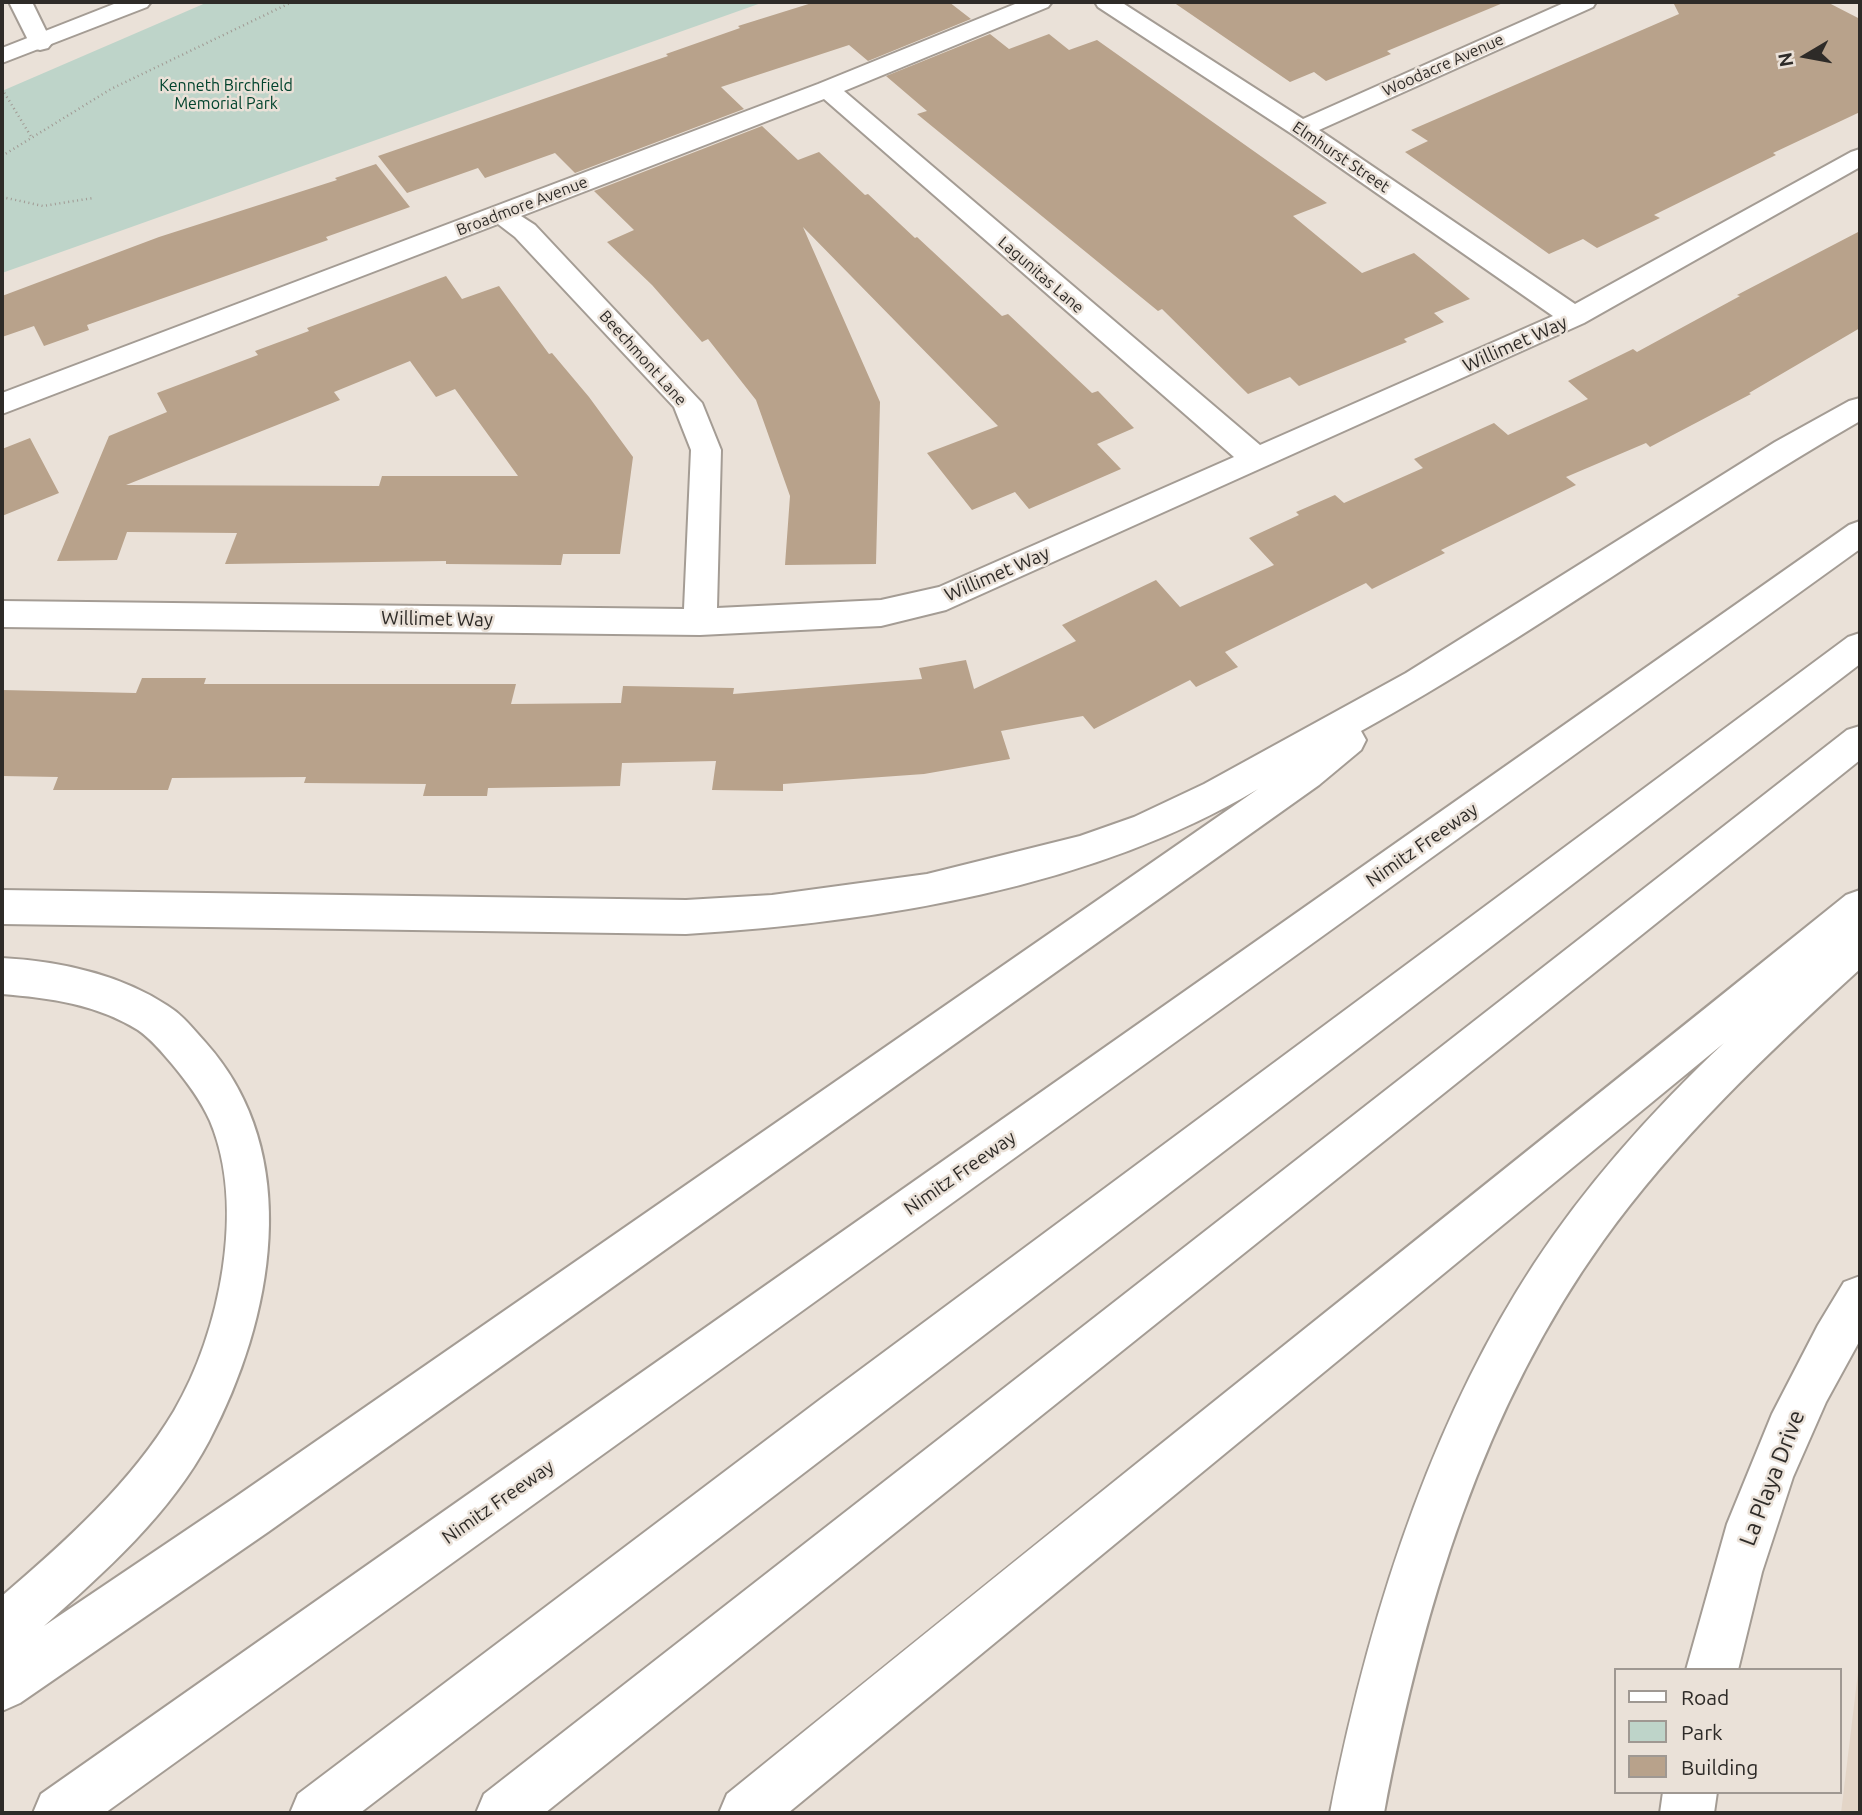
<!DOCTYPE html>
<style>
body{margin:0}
#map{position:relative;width:1862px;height:1815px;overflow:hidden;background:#eae1d8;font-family:Ubuntu,sans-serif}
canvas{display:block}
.frame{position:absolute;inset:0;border:4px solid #2e2b28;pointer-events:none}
.legend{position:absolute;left:1614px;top:1668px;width:228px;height:126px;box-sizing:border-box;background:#eae1d8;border:2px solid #9f9892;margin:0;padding:9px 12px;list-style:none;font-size:21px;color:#2e2b28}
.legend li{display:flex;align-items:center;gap:14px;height:35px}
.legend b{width:35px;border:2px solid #9f9892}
.north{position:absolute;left:1771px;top:21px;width:70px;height:70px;-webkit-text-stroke:5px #eae1d8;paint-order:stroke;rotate:260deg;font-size:19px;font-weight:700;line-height:28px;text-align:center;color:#2e2b28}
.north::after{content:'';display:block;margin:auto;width:24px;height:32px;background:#2e2b28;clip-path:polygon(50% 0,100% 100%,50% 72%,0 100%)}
</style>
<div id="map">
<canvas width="1862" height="1815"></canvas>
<div class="frame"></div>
<ul class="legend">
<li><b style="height:9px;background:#fff"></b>Road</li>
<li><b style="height:19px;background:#bed4c9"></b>Park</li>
<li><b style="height:19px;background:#b8a28b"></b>Building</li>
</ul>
<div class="north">N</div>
</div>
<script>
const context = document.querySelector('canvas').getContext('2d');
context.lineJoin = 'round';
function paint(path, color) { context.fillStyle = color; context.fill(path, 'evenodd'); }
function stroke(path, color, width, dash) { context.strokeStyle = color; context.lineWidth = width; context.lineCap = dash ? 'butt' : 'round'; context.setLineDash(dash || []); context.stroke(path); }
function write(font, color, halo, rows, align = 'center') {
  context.font = font + ' Ubuntu,sans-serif'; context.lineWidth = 5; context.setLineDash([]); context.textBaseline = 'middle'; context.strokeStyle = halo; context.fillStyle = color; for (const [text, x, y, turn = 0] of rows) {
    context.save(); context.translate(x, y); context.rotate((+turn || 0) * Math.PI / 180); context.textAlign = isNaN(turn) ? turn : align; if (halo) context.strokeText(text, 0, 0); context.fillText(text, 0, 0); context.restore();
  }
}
paint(new Path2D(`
 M1860,1656V1813H1841Z`), '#e3d5c7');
paint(new Path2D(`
 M208,2H764L2,273V91Z`), '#bed4c9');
paint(new Path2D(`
 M815,2H949L971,19L868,61L849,45L721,87L744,109L575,173L555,153L485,178L478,168L407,193L378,156L668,56L666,54L740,28L738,26Z
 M1173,2H1503V3L1387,51L1391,54L1326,81L1314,72L1290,82Z
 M1673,2H1827L1860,19V112L1773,153L1776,155L1654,215L1660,218L1597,248L1583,239L1549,254L1405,152L1428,141L1411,130L1679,14Z
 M990,34L1009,49L1049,34L1069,50L1097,40L1327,203L1293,216L1362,273L1414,253L1470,299L1434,313L1444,322L1404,339L1407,342L1299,386L1290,377L1248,394L1162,309L1158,311L917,114L927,111L886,76Z
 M762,126L798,160L819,152L865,195L868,194L915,238L917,237L1002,316L1008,314L1092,393L1098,391L1134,428L1097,444L1121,469L1029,509L1015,492L972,510L927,453L998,426L803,227L880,402L876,564L785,565L790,496L756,400L708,339L702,342L652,285L607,242L634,230L594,191Z
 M376,164L410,207L326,237L328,240L87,325L89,330L44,346L34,326L2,337V296L159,237L337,180L335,178Z
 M1860,231V328L1749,393L1751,394L1650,447L1646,443L1566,477L1576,485L1441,550L1445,553L1372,589L1366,583L1225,652L1238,667L1196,687L1190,680L1094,729L1083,716L1001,731L1010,759L924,774L783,784V791L712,790L716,761L622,763L620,786L488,788L487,796H423L426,784L304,783L306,777L172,778L168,790H53L58,777L2,776V690L136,693L142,678H206L204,684H516L511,704L621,703L623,686L734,688L733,694L922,679L919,668L966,660L974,689L1076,641L1062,625L1156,580L1180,607L1274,565L1249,538L1299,515L1296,512L1335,495L1344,503L1423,468L1414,459L1494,423L1508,435L1588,399L1568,381L1633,349L1637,352L1740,296L1737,295Z
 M446,276L462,299L499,286L549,354L552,353L589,397L633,457L620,554H563L561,565L446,564V561L225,564L237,533L127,532L117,560L57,561L109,436L167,412L157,393L258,355L255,351L309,331L307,328ZM410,361L436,397L455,389L518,476H382L379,486L126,485L340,400L334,392Z
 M30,438L59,493L2,516V449Z`), '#b8a28b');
const minor = new Path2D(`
 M12,2H32L52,43L48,48L40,50L32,48L10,4Z
 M1020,2H1052L1048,7L844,91L1260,445L1553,316L1292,134L1098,7L1095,2H1121L1303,119L1566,2H1596L1593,7L1319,130L1575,304L1851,152L1860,149V167L1584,323L946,610L881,626L700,635L2,627V601L684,609L691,450L674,407L515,237L498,224L2,414V393L818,84ZM824,99L1234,457L939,587L881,600L717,608L721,450L702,403L535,225L521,216Z`);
const major = new Path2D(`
 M119,2H151L147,7L2,63V48Z
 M1860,1276V1340L1826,1402L1793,1477L1762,1572L1738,1670H1686L1727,1524L1772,1414L1818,1325L1844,1282Z
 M1663,1792H1717L1714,1813H1660Z`);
const highway = new Path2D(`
 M1860,398V421C1690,519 1533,636 1361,731L1366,740L1361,750L1319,785L268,1532L20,1703L2,1711V1596C65,1542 131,1483 174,1411C220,1333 246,1206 210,1121C200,1099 187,1082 172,1064C162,1052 151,1039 138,1030C96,1004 50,998 2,994V958C58,961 120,974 168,1006C183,1015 194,1030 206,1043C305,1154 273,1320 209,1441C171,1513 104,1573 44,1626L234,1498L1258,789C1090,889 878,922 686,934L2,924V890L686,900L772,895L927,874L1080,836L1134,817L1204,784L1406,673L1775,442L1849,401Z
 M1860,521V549L105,1813H33L41,1794L1849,525Z
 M1860,633V664L360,1813H290L298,1794L822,1398L1848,637Z
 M1860,726V760L545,1813H476L484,1794L1847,730Z
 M1860,890V969C1768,1053 1676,1139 1603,1241C1482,1410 1422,1611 1384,1813H1330C1367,1624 1428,1426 1534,1264C1588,1182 1653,1110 1724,1043L788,1813H719L727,1794C1098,1492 1474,1195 1846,895Z`);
stroke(minor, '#a49c94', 4);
stroke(major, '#a49c94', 4);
stroke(highway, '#a49c94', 4);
stroke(new Path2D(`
 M2,89L32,138
 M2,156L111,89L292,2
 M2,197L43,206L93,198`), '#a09993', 2.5, [1, 3.5]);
paint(minor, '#fff');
paint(major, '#fff');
paint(highway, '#fff');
write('16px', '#2e2b28', '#eae1d8', [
 ["Woodacre Avenue",1443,65,-24],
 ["Elmhurst Street",1341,157,34],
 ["Broadmore Avenue",522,206,-21],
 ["Lagunitas Lane",1041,275,41],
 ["Beechmont Lane",643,358,48]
]);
write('16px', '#02432d', '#eae1d8', [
 ["Kenneth Birchfield",226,86],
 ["Memorial Park",226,104]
]);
write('19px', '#2e2b28', '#eae1d8', [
 ["Willimet Way",1515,344,-24],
 ["Willimet Way",997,574,-23],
 ["Willimet Way",437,619,1],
 ["Nimitz Freeway",1422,845,-35],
 ["Nimitz Freeway",960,1173,-35],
 ["Nimitz Freeway",498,1502,-35]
]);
write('23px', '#2e2b28', '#eae1d8', [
 ["La Playa Drive",1772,1478,-69]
]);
</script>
